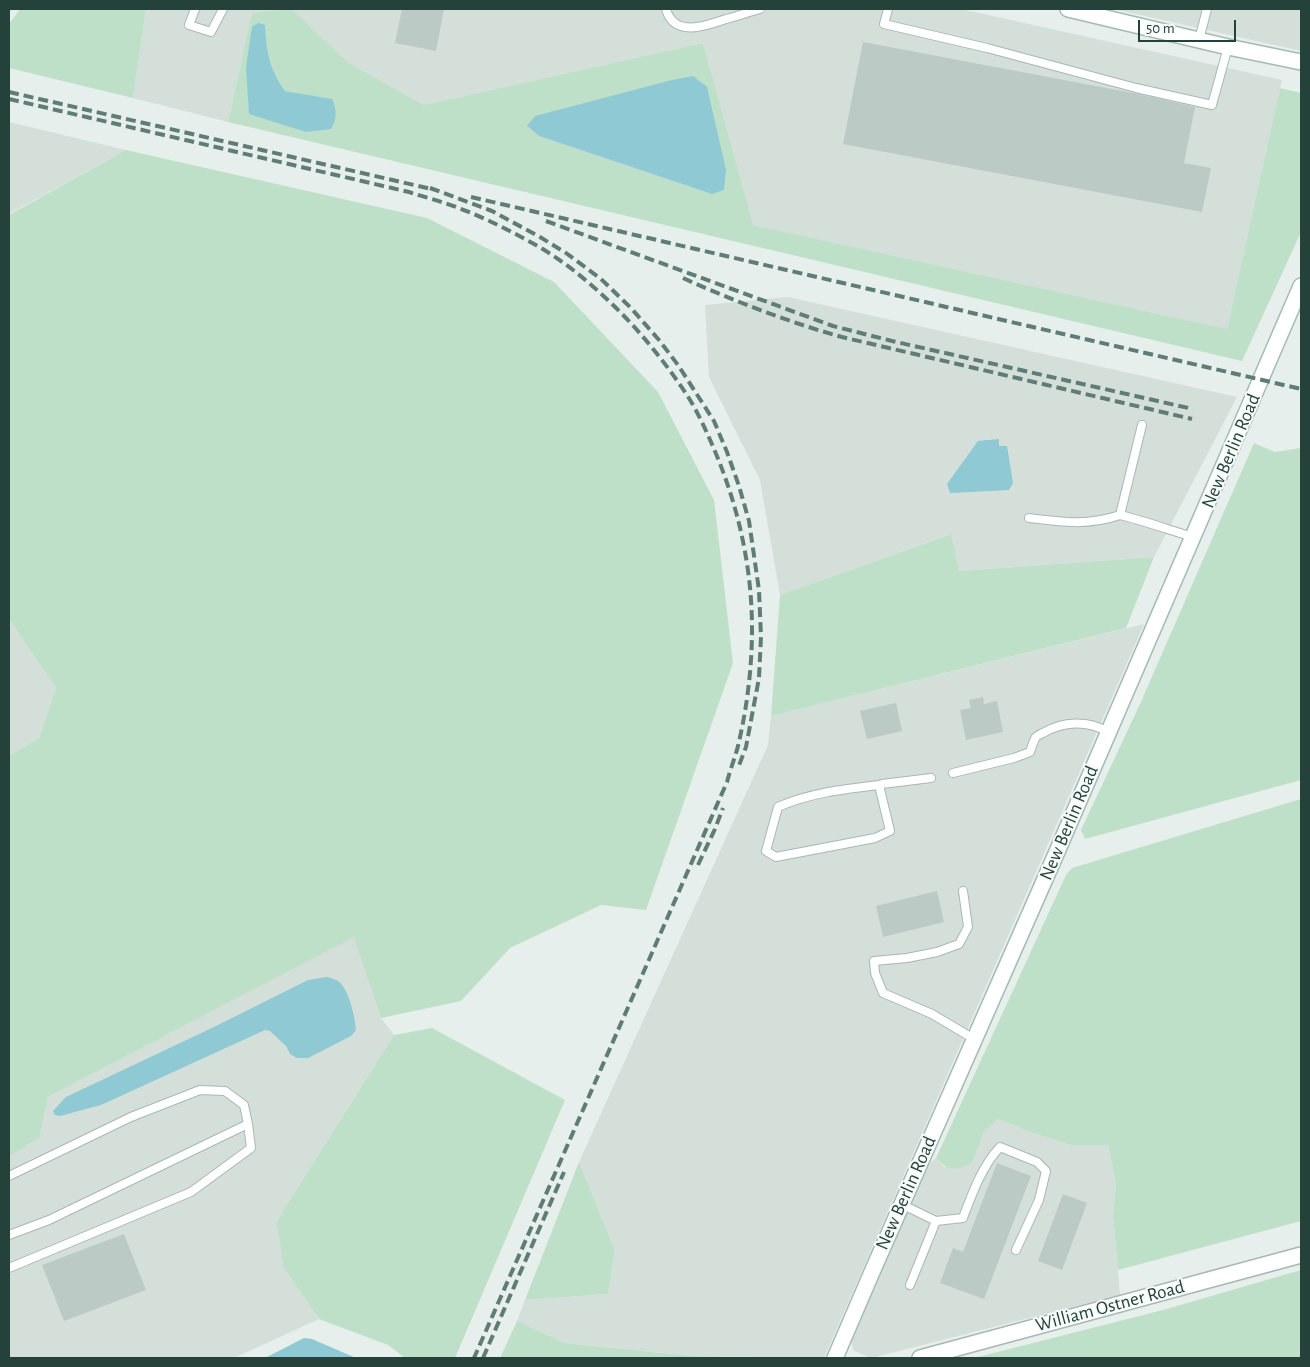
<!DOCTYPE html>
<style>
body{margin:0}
#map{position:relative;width:1310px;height:1367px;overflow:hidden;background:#e6efeb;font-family:"Alegreya Sans",sans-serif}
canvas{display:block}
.frame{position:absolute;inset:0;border:10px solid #24423a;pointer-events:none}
.scale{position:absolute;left:1138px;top:20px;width:98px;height:22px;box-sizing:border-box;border:2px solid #24423a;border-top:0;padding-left:6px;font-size:15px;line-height:18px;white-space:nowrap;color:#24423a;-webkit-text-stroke:4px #f7fbf9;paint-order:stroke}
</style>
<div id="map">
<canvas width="1310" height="1367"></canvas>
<div class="frame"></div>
<div class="scale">50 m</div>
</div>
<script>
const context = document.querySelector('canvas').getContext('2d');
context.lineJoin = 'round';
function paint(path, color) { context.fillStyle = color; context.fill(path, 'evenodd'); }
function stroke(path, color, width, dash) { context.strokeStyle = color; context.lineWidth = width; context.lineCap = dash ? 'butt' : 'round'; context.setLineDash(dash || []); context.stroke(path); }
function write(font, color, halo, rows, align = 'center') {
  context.font = font + ' "Alegreya Sans",sans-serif'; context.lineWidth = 4; context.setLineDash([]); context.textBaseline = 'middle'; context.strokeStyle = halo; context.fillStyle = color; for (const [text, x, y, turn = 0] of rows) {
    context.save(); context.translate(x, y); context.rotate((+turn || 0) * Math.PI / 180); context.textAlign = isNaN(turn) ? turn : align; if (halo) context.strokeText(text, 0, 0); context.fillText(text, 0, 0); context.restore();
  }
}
paint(new Path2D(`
 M146,9H289L252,14L228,122L133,98Z
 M292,9H961L1282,80L1227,329L752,225L703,43L424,105L349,63Z
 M1114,9H1301V51Z
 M9,122L126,150L9,214Z
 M788,297L1237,397L1154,557L959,571L950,534L780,595L760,480L709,377L705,305Z
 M9,619L56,688L39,738L9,756Z
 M1144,624L824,1358L692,1356L565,1343L517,1321L525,1300L608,1294L615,1250L579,1162L768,745L771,716Z
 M355,936L381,1018L394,1035L286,1206L284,1268L319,1319L234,1358H9V1157L40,1137L48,1097Z
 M998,1119L1033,1133L1070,1145H1108L1116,1184L1113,1215L1120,1295L871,1358L854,1351L850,1338L922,1169L936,1158L944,1167L972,1164L984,1132Z`), '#d4dfda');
paint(new Path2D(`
 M20,9H146L133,98L9,68V24Z
 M292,9L349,63L424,105L703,43L753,225L1227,329L1280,88L1301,93V232L1242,361L228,122L252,13ZM265,26C267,53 269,68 285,91L332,100L248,104ZM527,126L712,194L539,136Z
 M126,150L427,218L554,282L658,392L714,500L733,663L646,910L601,905L510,948L461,1001L381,1018L354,937L48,1097L40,1137L9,1157V756L39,738L56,688L9,619V215Z
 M1254,443L1275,452L1301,448V780L1085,839L1081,830L1140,704Z
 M951,534L959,571L1154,557L1126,628L771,716L780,595Z
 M1301,799V1221L1118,1270L1113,1215L1116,1184L1108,1145H1070L1033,1133L998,1119L984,1132L972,1164C955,1169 950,1173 936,1158L1066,875L1072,868Z
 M432,1028L565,1100L455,1358H405L388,1345L319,1319L284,1268L277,1223L286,1206L394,1035Z
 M579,1162L615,1250L608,1294L525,1300Z
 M1301,1270V1358H974L1163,1310Z
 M517,1321L565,1343L692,1356L803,1358H500Z`), '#bfe0c8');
paint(new Path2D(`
 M258,23L265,25C267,53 269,68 285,91L332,99C337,109 337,120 331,129L306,132L249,114L246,67L252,27Z
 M693,76L707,87L726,170L724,190L712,194L539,136L527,126L535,116L672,80Z
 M999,439V446H1007L1013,483L1009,490L950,493L947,484L978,441Z
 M327,977C330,978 335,979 338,981C349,989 355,1017 356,1030L351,1036L308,1058H297L290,1054L286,1046L270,1031L265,1030L101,1105L60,1116L55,1115L53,1111L66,1097L216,1026L308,980Z
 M304,1338L312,1339L356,1358H265Z`), '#8ec9d4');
paint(new Path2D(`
 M402,9H444L436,51L395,43Z
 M863,42L1138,94L1195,107L1184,163L1211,168L1202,212L843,144Z
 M983,697L984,704L997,701L1003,732L966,740L960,710L971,708L969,700Z
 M896,703L902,731L867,739L860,711Z
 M937,891L944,922L883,937L876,906Z
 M997,1163L1031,1176L984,1299L940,1283L953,1248L963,1252Z
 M1063,1194L1087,1203L1062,1270L1038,1261Z
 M124,1234L146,1290L64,1321L42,1265Z`), '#bbcac4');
const lane = new Path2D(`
 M195,9L189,25L211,32L223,9
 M666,9C674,38 706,26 726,19C738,16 749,12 760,9
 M888,9L884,24L987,48L1136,88L1212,105L1228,47
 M1199,40L1207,9
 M1142,425L1120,515C1145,521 1169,530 1193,537
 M1029,518C1062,522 1088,526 1120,515
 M953,773L1014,758L1030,752C1032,747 1033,741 1036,737C1037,736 1042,733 1043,733C1063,721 1088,720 1108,732
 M879,785L890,831L875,838L776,857L766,851L778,807C809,793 845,789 879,785L882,784L931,778
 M963,891L968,927L959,944L937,952L907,958L874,961L875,973L883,993L932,1014L974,1039
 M9,1176L131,1117L200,1090L225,1091L244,1105L248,1124L251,1148L191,1192L9,1268
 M901,1204L936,1221L963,1218C972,1194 982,1166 1000,1147L1037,1162L1046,1171L1039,1200L1016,1250
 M9,1235L49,1220L248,1124
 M910,1285L936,1221`);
const street = new Path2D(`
 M920,1358L1301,1255`);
const secondary = new Path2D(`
 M1068,9L1228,47L1301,62
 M835,1358L872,1272L1056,854L1301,286`);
stroke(lane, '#a8b8b2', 10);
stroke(street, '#a8b8b2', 18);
stroke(secondary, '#a4bbb3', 18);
stroke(lane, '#fff', 8);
stroke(street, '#fff', 15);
stroke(secondary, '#fff', 15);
stroke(new Path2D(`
 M9,92L436,190
 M9,99L409,192C424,197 440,201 456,207C483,217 509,230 534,244C563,260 589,282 612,304C640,331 665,362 687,395C696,409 704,426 711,442C737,501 752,564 752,629C752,668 747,708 738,746C735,758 730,770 727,782L474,1358
 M430,188L492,211L540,237L566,253L601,279L631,308L659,340L678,365L714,421L727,452L739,486L749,521L759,590L761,637L759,678L746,747L738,768
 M471,197L1301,389
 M546,221L833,326L892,341L1193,409
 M683,278C734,301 788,322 842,337L1192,419
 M698,865L715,829L723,808
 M483,1358L564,1172`), '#5f7d75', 4, [10, 5]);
write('19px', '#24423a', '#f7fbf9', [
 ["New Berlin Road",1231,451,-67],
 ["New Berlin Road",1069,823,-67],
 ["New Berlin Road",906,1193,-66],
 ["William Ostner Road",1110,1306,-15]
]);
</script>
